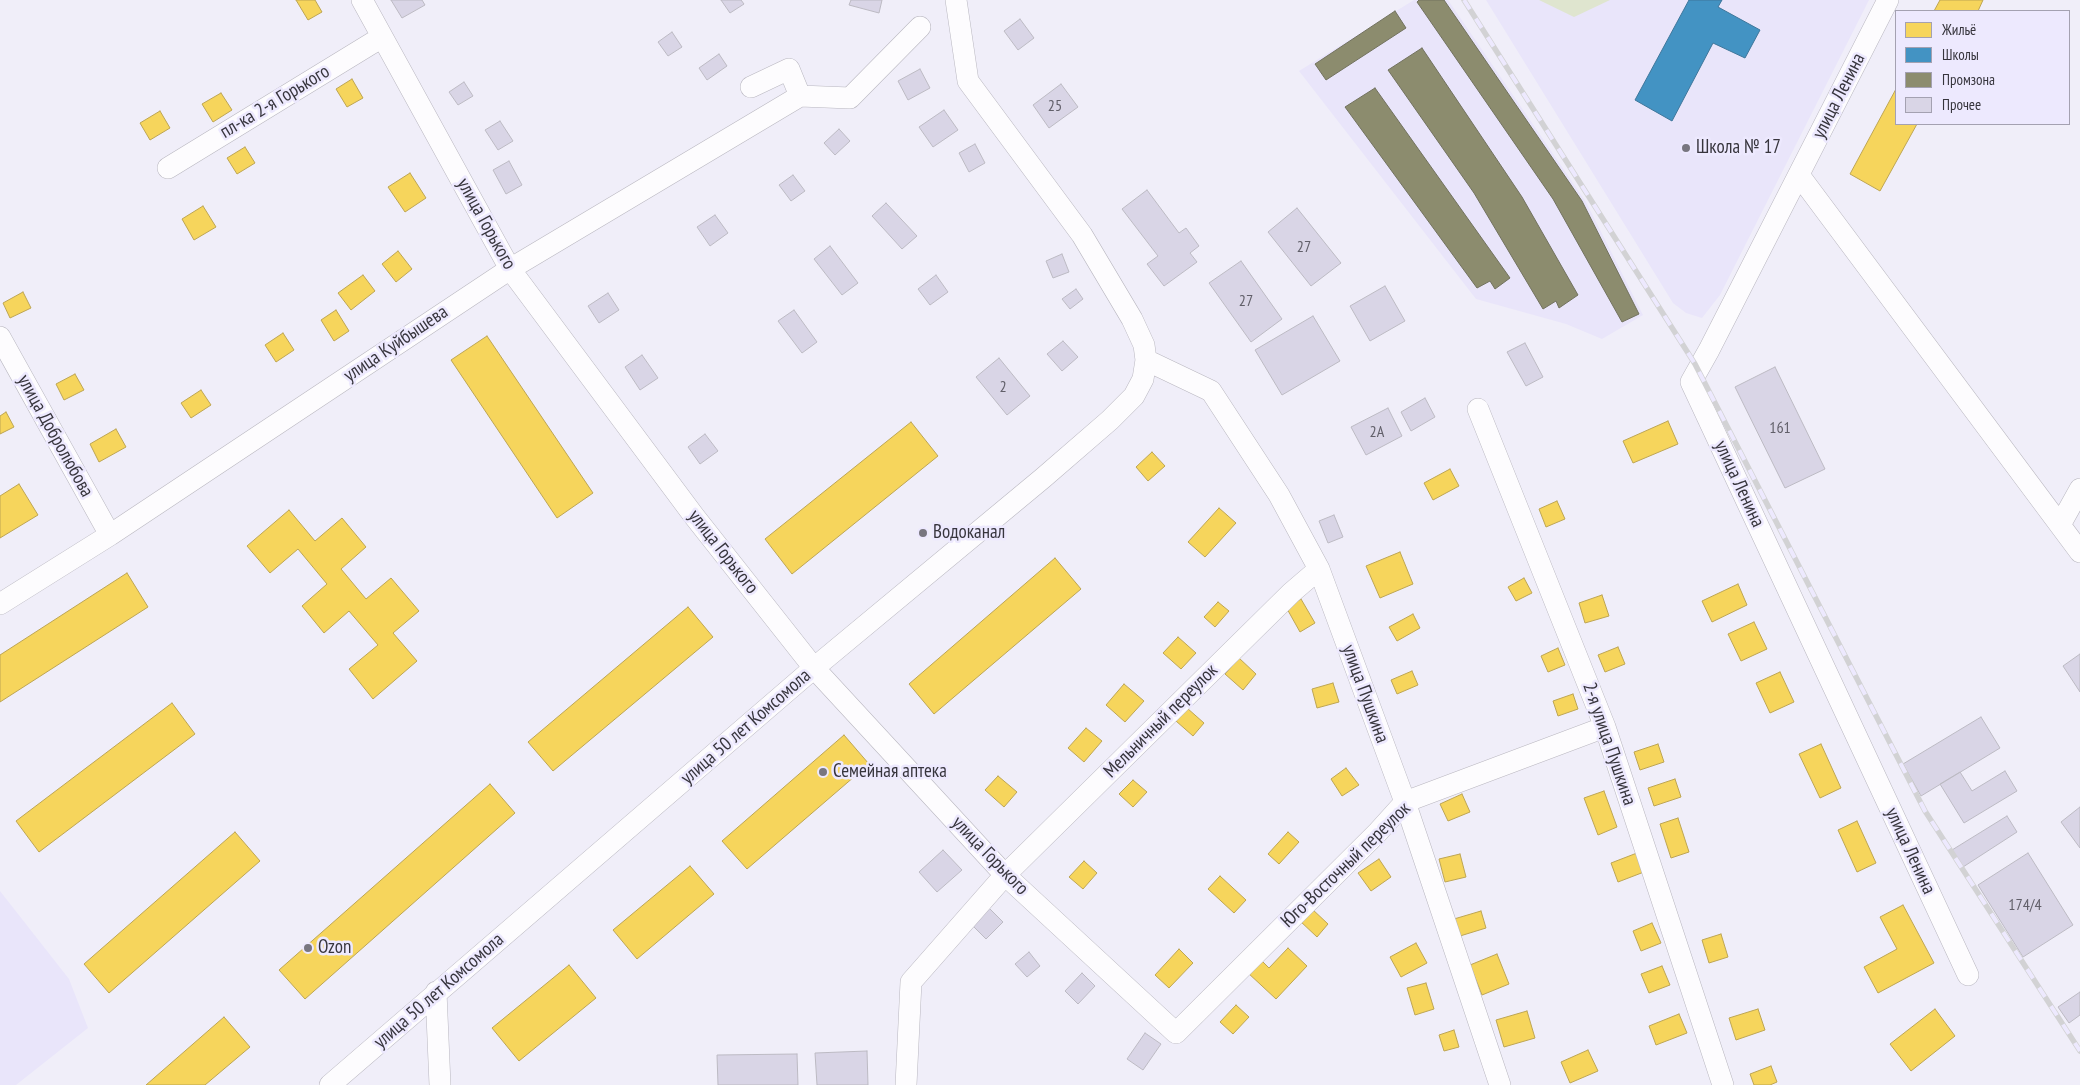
<!DOCTYPE html>
<meta charset="utf-8">
<style>
body{margin:0}
#map{position:relative;width:2080px;height:1085px;overflow:hidden;background:#f0eef9;font-family:"PT Sans Narrow",sans-serif}
canvas{display:block}
.legend{position:absolute;left:1895px;top:10px;width:175px;height:115px;box-sizing:border-box;background:#ede9fe;border:1px solid #a4a1b1;margin:0;padding:6px 9px;list-style:none;font-size:15px;color:#37353d}
.legend li{display:flex;align-items:center;gap:10px;height:25px}
.legend b{width:25px;border:1px solid #a4a1b1}
</style>
<div id="map">
<canvas width="2080" height="1085"></canvas>
<ul class="legend">
<li><b style="height:14px;background:#f6d55c"></b>Жильё</li>
<li><b style="height:14px;background:#4393c3"></b>Школы</li>
<li><b style="height:14px;background:#8c8c6e"></b>Промзона</li>
<li><b style="height:14px;background:#d9d5e6"></b>Прочее</li>
</ul>
</div>
<script>
const ctx = document.querySelector('canvas').getContext('2d');
ctx.lineJoin = 'round';
function paint(path, color) { ctx.fillStyle = color; ctx.fill(path, 'evenodd'); }
const shape = rows => new Path2D(rows.map(r => 'M' + r).join(''));
function strokePath(path, color, width, dash) { ctx.strokeStyle = color; ctx.lineWidth = width; ctx.lineCap = dash ? 'butt' : 'round'; ctx.setLineDash(dash || []); ctx.stroke(path); }
function write(font, color, halo, rows, align = 'center') {
  ctx.font = font + ' "PT Sans Narrow",sans-serif'; ctx.lineWidth = 5; ctx.setLineDash([]); ctx.textBaseline = 'middle'; ctx.strokeStyle = halo; ctx.fillStyle = color; for (const [text, x, y, turn = 0] of rows) {
    ctx.save(); ctx.translate(x, y); ctx.rotate((+turn || 0) * Math.PI / 180); ctx.textAlign = isNaN(turn) ? turn : align; if (halo) ctx.strokeText(text, 0, 0); ctx.fillText(text, 0, 0); ctx.restore();
  }
}
paint(shape([
 [1414,0,1448,0,1586,202,1643,315,1602,339,1566,324,1476,299,1299,71],
 [1486,0,1869,0,1720,295,1702,318,1686,313,1673,303],
 [0,891,69,979,88,1028,16,1085,0,1085]
]), '#e9e5fa');
paint(shape([
 [1539,0,1610,0,1574,17]
]), '#dfe5cf');
const homes = shape([
 [296,0,315,0,322,12,308,20,296,0],
 [1940,0,1983,0,1978,11,1934,11,1940,0],
 [352,79,363,98,347,107,336,89,352,79],
 [1896,89,1896,124,1917,124,1880,191,1850,174,1896,89],
 [221,93,232,110,213,122,202,104,221,93],
 [160,111,170,128,150,140,140,123,160,111],
 [245,147,255,163,237,174,227,158,245,147],
 [410,173,426,198,405,212,388,187,410,173],
 [203,206,216,227,194,240,182,219,203,206],
 [398,251,412,269,396,282,382,264,398,251],
 [363,275,375,291,351,310,338,293,363,275],
 [23,292,31,308,10,318,3,303,23,292],
 [336,310,349,331,334,341,321,320,336,310],
 [283,333,294,350,276,362,265,345,283,333],
 [487,336,593,493,557,518,451,360,487,336],
 [75,374,84,390,64,400,56,384,75,374],
 [201,390,211,405,191,418,181,403,201,390],
 [6,412,14,427,0,434,0,416,6,412],
 [1668,421,1678,444,1633,463,1623,441,1668,421],
 [911,422,938,456,792,574,765,539,911,422],
 [116,429,126,447,99,462,90,444,116,429],
 [1152,452,1165,466,1148,481,1136,467,1152,452],
 [1450,469,1459,486,1433,500,1424,483,1450,469],
 [19,484,38,515,0,538,0,496,19,484],
 [1557,501,1565,519,1546,527,1539,509,1557,501],
 [1219,508,1236,523,1205,557,1188,542,1219,508],
 [289,510,315,541,342,518,366,547,341,569,366,599,391,578,419,611,393,633,417,661,373,699,349,669,378,645,349,611,324,633,302,606,327,584,298,549,270,573,247,546,289,510],
 [1400,552,1413,584,1380,598,1366,566,1400,552],
 [1055,558,1081,589,934,714,909,684,1055,558],
 [127,573,148,607,0,702,0,655,127,573],
 [1524,578,1532,593,1516,601,1508,587,1524,578],
 [1738,584,1747,605,1712,622,1702,601,1738,584],
 [1602,595,1609,616,1585,623,1579,603,1602,595],
 [1301,599,1315,623,1300,632,1286,607,1301,599],
 [1218,602,1229,611,1215,627,1204,617,1218,602],
 [688,607,713,637,553,771,528,742,688,607],
 [1413,614,1420,628,1397,641,1389,627,1413,614],
 [1754,622,1767,649,1741,661,1728,634,1754,622],
 [1178,637,1196,653,1181,669,1163,653,1178,637],
 [1618,647,1625,664,1605,672,1598,655,1618,647],
 [1558,648,1565,665,1548,672,1541,656,1558,648],
 [1239,658,1256,674,1243,690,1225,674,1239,658],
 [1412,671,1418,685,1397,694,1391,680,1412,671],
 [1780,672,1794,702,1770,713,1756,683,1780,672],
 [1333,683,1339,702,1317,708,1312,689,1333,683],
 [1124,684,1144,701,1125,722,1106,705,1124,684],
 [1573,694,1578,709,1558,716,1553,701,1573,694],
 [172,703,195,734,39,852,16,821,172,703],
 [1187,708,1204,723,1193,736,1176,721,1187,708],
 [1086,728,1102,741,1084,762,1068,748,1086,728],
 [844,735,869,764,747,869,722,841,844,735],
 [1658,744,1664,762,1640,770,1634,752,1658,744],
 [1821,744,1841,788,1820,798,1799,754,1821,744],
 [1346,768,1359,785,1342,796,1331,779,1346,768],
 [998,776,1017,792,1004,807,985,790,998,776],
 [1675,779,1681,797,1654,806,1648,788,1675,779],
 [1133,780,1147,792,1133,807,1119,794,1133,780],
 [490,784,515,813,305,999,279,970,490,784],
 [1604,791,1617,827,1598,835,1584,798,1604,791],
 [1462,794,1470,812,1448,821,1440,804,1462,794],
 [1678,818,1689,852,1671,858,1660,824,1678,818],
 [1857,821,1876,863,1857,872,1838,830,1857,821],
 [235,832,260,861,109,993,84,964,235,832],
 [1288,832,1299,842,1279,864,1268,854,1288,832],
 [1637,853,1644,872,1618,882,1611,863,1637,853],
 [1460,854,1466,877,1445,882,1439,859,1460,854],
 [1379,859,1391,877,1371,891,1358,873,1379,859],
 [1084,861,1097,873,1083,889,1069,877,1084,861],
 [690,866,714,894,637,959,613,930,690,866],
 [1220,876,1246,900,1234,913,1208,889,1220,876],
 [1903,905,1934,963,1878,993,1864,967,1897,949,1880,917,1903,905],
 [1311,908,1328,924,1317,937,1299,920,1311,908],
 [1481,911,1486,928,1460,936,1454,919,1481,911],
 [1652,923,1661,943,1641,951,1633,931,1652,923],
 [1721,934,1728,957,1709,963,1702,940,1721,934],
 [1416,943,1427,963,1401,977,1390,957,1416,943],
 [1288,948,1307,966,1276,999,1247,972,1259,958,1269,968,1288,948],
 [1179,949,1193,963,1169,988,1155,975,1179,949],
 [1497,954,1509,984,1482,995,1470,965,1497,954],
 [569,965,596,998,519,1061,492,1028,569,965],
 [1662,966,1670,985,1649,993,1641,974,1662,966],
 [1426,983,1434,1009,1415,1015,1407,988,1426,983],
 [1236,1005,1249,1017,1233,1034,1220,1022,1236,1005],
 [1758,1009,1765,1030,1736,1040,1729,1018,1758,1009],
 [1935,1009,1955,1036,1911,1071,1890,1044,1935,1009],
 [1527,1011,1535,1038,1504,1047,1496,1020,1527,1011],
 [1679,1014,1687,1033,1656,1045,1649,1026,1679,1014],
 [224,1017,250,1047,205,1085,146,1085,224,1017],
 [1454,1030,1459,1047,1444,1051,1439,1035,1454,1030],
 [1588,1050,1598,1071,1570,1083,1561,1062,1588,1050],
 [1771,1066,1777,1082,1770,1085,1754,1085,1750,1074,1771,1066]
]);
paint(homes, '#f6d55c');
strokePath(homes, '#bda553', 1);
const schools = shape([
 [1689,0,1722,0,1718,7,1760,30,1745,58,1713,43,1672,121,1635,100,1689,0]
]);
paint(schools, '#4393c3');
strokePath(schools, '#3f779b', 1);
const industry = shape([
 [1419,0,1444,0,1582,201,1639,314,1622,322,1553,199,1417,2,1419,0],
 [1395,11,1406,28,1326,80,1315,64,1395,11],
 [1422,48,1522,197,1578,295,1559,308,1556,301,1543,309,1474,193,1388,70,1422,48],
 [1375,88,1510,278,1495,289,1490,281,1477,288,1345,107,1375,88]
]);
paint(industry, '#8c8c6e');
strokePath(industry, '#72725f', 1);
const building = shape([
 [391,0,422,0,425,5,402,18,391,0],
 [721,0,741,0,744,4,730,13,721,0],
 [851,0,882,0,879,13,849,5,851,0],
 [1020,19,1034,38,1018,50,1004,31,1020,19],
 [672,32,682,47,668,56,658,42,672,32],
 [719,54,727,66,707,80,699,68,719,54],
 [920,69,930,88,908,100,898,81,920,69],
 [464,82,473,96,458,105,449,92,464,82],
 [1061,84,1078,107,1049,128,1033,105,1061,84],
 [944,110,958,130,933,147,919,127,944,110],
 [500,121,513,141,498,150,485,130,500,121],
 [839,129,850,141,835,155,824,143,839,129],
 [975,144,985,163,969,172,959,153,975,144],
 [509,161,522,185,506,194,493,170,509,161],
 [793,175,805,191,791,201,779,185,793,175],
 [1147,190,1179,233,1186,228,1199,246,1190,253,1197,262,1164,286,1147,264,1158,256,1122,209,1147,190],
 [886,203,917,236,902,249,872,216,886,203],
 [1297,208,1341,263,1311,286,1268,232,1297,208],
 [715,215,728,233,710,246,697,227,715,215],
 [830,246,858,283,842,295,814,259,830,246],
 [1062,254,1069,272,1053,278,1046,261,1062,254],
 [1241,261,1282,319,1251,342,1209,283,1241,261],
 [936,275,948,292,930,305,918,289,936,275],
 [1385,286,1405,321,1370,341,1350,306,1385,286],
 [1076,289,1083,299,1070,309,1062,299,1076,289],
 [608,293,619,310,599,323,588,306,608,293],
 [794,310,817,342,802,353,778,321,794,310],
 [1313,316,1340,361,1282,395,1255,350,1313,316],
 [1063,341,1078,357,1062,371,1047,354,1063,341],
 [1525,343,1543,377,1526,386,1507,352,1525,343],
 [642,355,658,378,640,390,625,367,642,355],
 [999,358,1030,396,1007,415,976,377,999,358],
 [1775,367,1825,469,1785,488,1735,387,1775,367],
 [1425,398,1435,417,1411,431,1401,412,1425,398],
 [1388,408,1402,436,1366,455,1351,427,1388,408],
 [705,434,718,451,700,464,688,447,705,434],
 [1334,515,1343,537,1328,543,1319,521,1334,515],
 [2080,654,2080,692,2063,666,2080,654],
 [1981,717,2000,748,1921,796,1903,764,1981,717],
 [2005,771,2017,791,1964,823,1940,784,1960,772,1972,791,2005,771],
 [2080,807,2080,848,2061,822,2080,807],
 [2007,816,2017,832,1963,867,1952,850,2007,816],
 [943,850,962,870,937,892,919,872,943,850],
 [2028,853,2073,925,2023,957,1978,885,2028,853],
 [989,908,1003,922,986,939,972,925,989,908],
 [1029,952,1040,966,1027,977,1015,964,1029,952],
 [1082,973,1095,986,1078,1004,1065,991,1082,973],
 [2080,992,2080,1015,2069,1023,2058,1007,2080,992],
 [1145,1033,1161,1044,1143,1070,1127,1059,1145,1033],
 [867,1051,868,1085,817,1085,815,1053,867,1051],
 [797,1054,798,1085,718,1085,717,1055,797,1054]
]);
paint(building, '#d9d5e6');
strokePath(building, '#bcbac3', 1);
const minor = shape([
 [362,0,510,269,694,516,814,668,1005,875,1176,1033,1377,833,1405,802,1605,727],
 [1888,0,1709,350,1691,382,1968,975],
 [751,87,789,69,800,96,850,98,920,27],
 [168,168,382,37],
 [1799,175,2080,552],
 [0,337,110,535],
 [1146,360,1211,391,1279,495,1319,569,1405,802,1500,1085],
 [1478,409,1605,727,1723,1085],
 [2060,525,2080,489],
 [0,604,110,535,510,269,800,96],
 [436,992,440,1085],
 [330,1085,814,668,1043,478,1110,420,1134,396,1143,379,1146,360,1144,345,1132,319,1082,235,968,81,956,0],
 [906,1085,911,982,1005,875,1291,593,1319,569]
]);
strokePath(minor, '#b8b6bf', 22);
strokePath(minor, '#fdfcfe', 21);
const rail = shape([
 [1464,0,1695,364,1925,811,2080,1051]
]);
strokePath(rail, '#d2d2d4', 5.5);
strokePath(rail, '#ede9fe', 4, [11]);
for (const [x, y, r, color] of [
 [1686,148,5,"#78767f"],
 [923,533,5,"#78767f"],
 [823,772,5,"#78767f"],
 [308,948,5,"#78767f"]
]) { const dot = new Path2D(); dot.arc(x, y, r, 0, 2 * Math.PI); ctx.fillStyle = color; ctx.fill(dot); strokePath(dot, '#ede9fe', 2); }
write('16px', '#615f69', null, [
 ["25",1055,106],
 ["27",1304,247],
 ["27",1246,301],
 ["2",1003,387],
 ["161",1780,428],
 ["2А",1377,432],
 ["174/4",2025,905]
]);
write('19px', '#37353d', '#ede9fe', [
 ["улица Ленина",1839,96,-63],
 ["пл-ка 2-я Горького",275,102,-31],
 ["улица Горького",486,224,61],
 ["улица Куйбышева",396,344,-34],
 ["улица Добролюбова",55,436,61],
 ["улица Ленина",1739,484,65],
 ["улица Горького",723,552,52],
 ["улица Пушкина",1365,694,70],
 ["Мельничный переулок",1161,721,-45],
 ["улица 50 лет Комсомола",746,727,-41],
 ["2-я улица Пушкина",1609,744,71],
 ["улица Ленина",1910,851,65],
 ["улица Горького",990,856,46],
 ["Юго-Восточный переулок",1346,865,-44],
 ["улица 50 лет Комсомола",439,991,-41]
]);
write('19px', '#37353d', '#ede9fe', [
 ["Школа № 17",1696,148],
 ["Водоканал",933,533],
 ["Семейная аптека",833,772],
 ["Ozon",318,948]
], 'left');
</script>
